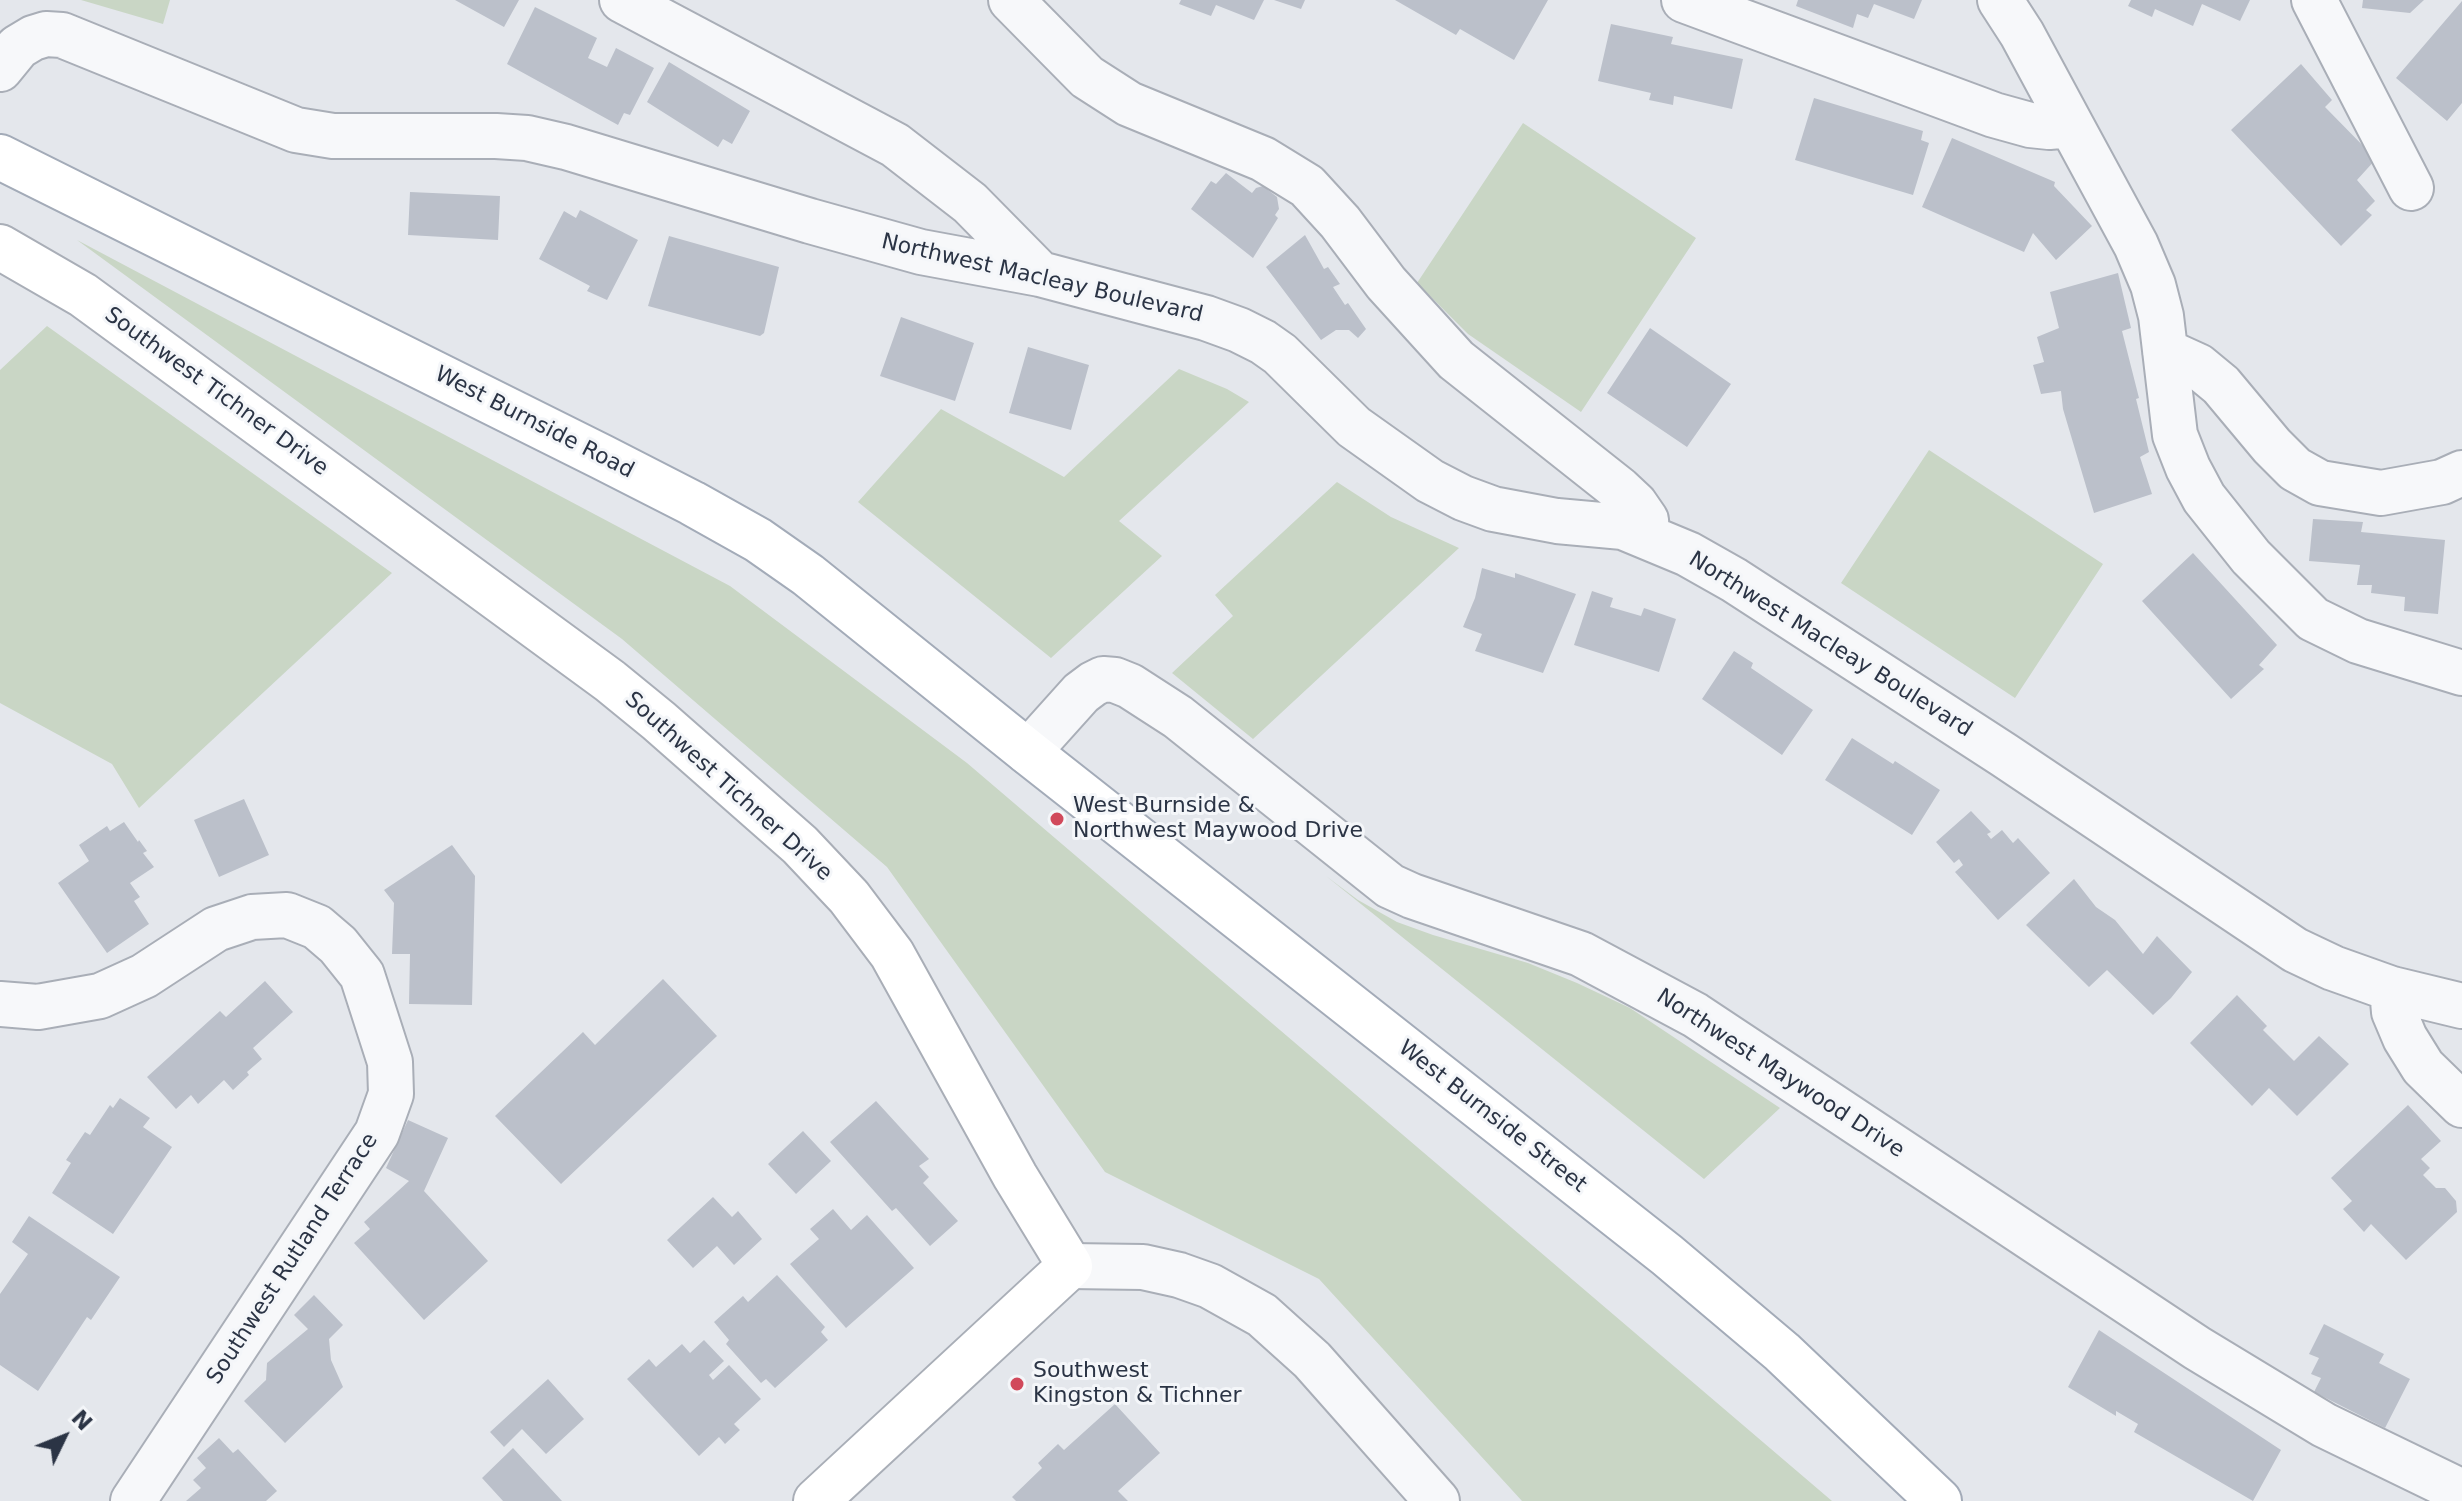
<!DOCTYPE html>
<style>
body{margin:0}
#map{position:relative;width:2462px;height:1501px;overflow:hidden;background:#e4e7ec;font-family:"DejaVu Sans",sans-serif}
canvas{display:block}
.north{position:absolute;left:24px;top:1397px;width:80px;height:80px;-webkit-text-stroke:6px #f4f6f9;paint-order:stroke;rotate:47deg;font-size:22px;font-weight:700;line-height:32px;text-align:center;color:#2b3445}
.north::after{content:'';display:block;margin:auto;width:28px;height:36px;background:#2b3445;clip-path:polygon(50% 0,100% 100%,50% 72%,0 100%)}
</style>
<div id="map">
<canvas width="2462" height="1501"></canvas>
<div class="north">N</div>
</div>
<script>
const ctx = document.querySelector('canvas').getContext('2d');
ctx.lineJoin = 'round';
function paint(path, color) { ctx.fillStyle = color; ctx.fill(path, 'evenodd'); }
const shape = rows => new Path2D(rows.map(r => 'M' + r).join(''));
function strokePath(path, color, width, dash) { ctx.strokeStyle = color; ctx.lineWidth = width; ctx.lineCap = dash ? 'butt' : 'round'; ctx.setLineDash(dash || []); ctx.stroke(path); }
function write(font, color, halo, rows, align = 'center') {
  ctx.font = font + ' "DejaVu Sans",sans-serif'; ctx.lineWidth = 6; ctx.setLineDash([]); ctx.textBaseline = 'middle'; ctx.strokeStyle = halo; ctx.fillStyle = color; for (const [text, x, y, turn = 0] of rows) {
    ctx.save(); ctx.translate(x, y); ctx.rotate((+turn || 0) * Math.PI / 180); ctx.textAlign = isNaN(turn) ? turn : align; if (halo) ctx.strokeText(text, 0, 0); ctx.fillText(text, 0, 0); ctx.restore();
  }
}
paint(shape([
 [81,0,170,0,163,24],
 [1523,123,1696,238,1581,412,1468,334,1417,283],
 [77,240,730,586,967,763,1832,1501,1522,1501,1319,1279,1105,1172,887,867,622,639],
 [47,326,392,573,139,808,112,764,0,703,0,370],
 [1179,369,1227,389,1249,402,1119,521,1162,556,1051,658,858,502,941,409,1064,477],
 [1929,450,2103,564,2015,698,1841,583],
 [1337,482,1391,517,1459,548,1253,739,1172,673,1233,616,1215,595],
 [1326,876,1358,900,1397,922,1433,935,1528,963,1577,983,1630,1008,1780,1108,1704,1179]
]), '#c9d6c5');
paint(shape([
 [455,0,519,0,504,27],
 [1181,0,1264,0,1254,20,1216,5,1211,16,1179,4],
 [1274,0,1305,0,1301,9],
 [1395,0,1548,0,1514,60,1460,29,1456,35],
 [1798,0,1922,0,1914,19,1874,4,1868,18,1857,14,1853,28,1796,6],
 [2131,0,2250,0,2240,21,2202,4,2193,26,2155,9,2152,17,2128,6],
 [2363,0,2424,0,2410,13,2362,8],
 [2462,1,2462,103,2447,121,2396,78],
 [535,7,597,38,588,58,607,67,616,48,654,68,630,115,624,113,618,125,507,64],
 [1611,24,1673,37,1671,44,1743,59,1732,109,1674,96,1673,105,1649,100,1651,93,1598,81],
 [669,62,750,111,732,144,723,139,718,147,647,102],
 [2301,64,2332,100,2325,107,2376,159,2357,180,2375,201,2366,210,2372,215,2341,246,2231,130],
 [1814,98,1923,131,1921,140,1929,143,1913,195,1795,160],
 [1952,138,2055,182,2054,186,2092,226,2056,260,2033,233,2024,252,1922,207],
 [1226,173,1252,193,1256,188,1263,186,1277,197,1279,209,1275,215,1278,218,1253,258,1191,209,1211,181,1216,184],
 [410,192,500,196,498,240,408,235],
 [580,210,638,240,607,300,587,291,590,286,539,259,564,211,576,218],
 [1305,235,1324,269,1328,267,1340,284,1333,287,1345,305,1348,303,1366,329,1358,338,1349,330,1336,330,1321,340,1266,267],
 [669,236,779,267,764,333,760,336,648,306],
 [2118,273,2131,328,2122,331,2139,398,2136,399,2149,452,2140,457,2152,494,2094,513,2063,409,2061,391,2041,394,2033,365,2044,362,2037,337,2059,328,2050,292],
 [901,317,974,343,955,401,880,376],
 [1650,328,1731,384,1687,447,1607,393],
 [1028,347,1089,365,1071,430,1009,413],
 [2313,519,2363,522,2361,532,2445,540,2438,614,2404,611,2405,597,2371,593,2372,585,2357,585,2360,565,2309,561],
 [2193,553,2277,645,2259,665,2264,669,2231,699,2142,601],
 [1482,568,1515,578,1515,573,1576,594,1543,673,1475,651,1482,634,1463,627,1475,598],
 [1592,591,1613,598,1610,607,1641,616,1644,608,1676,619,1659,672,1574,645],
 [1734,651,1753,663,1751,668,1813,710,1782,755,1702,699],
 [1852,738,1893,764,1895,761,1940,790,1912,835,1825,780],
 [244,799,269,855,219,877,194,820],
 [1971,811,1991,832,1987,834,1991,839,2002,830,2013,843,2018,838,2050,873,1998,920,1955,872,1963,865,1959,859,1954,863,1936,842],
 [124,822,138,842,139,840,147,851,143,853,154,867,130,883,140,897,134,901,149,924,107,953,58,883,89,861,79,845,107,826,110,831],
 [452,845,475,876,472,1005,409,1004,410,954,392,954,394,903,384,890],
 [2074,879,2096,907,2115,920,2143,954,2157,936,2192,972,2171,998,2153,1015,2107,970,2089,987,2026,925],
 [663,979,717,1036,561,1184,495,1116,583,1032,595,1045],
 [265,981,293,1012,253,1048,262,1059,247,1072,249,1075,233,1090,224,1080,198,1104,191,1095,176,1109,147,1077,220,1011,226,1017],
 [2237,995,2267,1026,2263,1030,2294,1061,2319,1036,2349,1064,2297,1116,2269,1088,2252,1106,2190,1043],
 [120,1098,150,1118,143,1127,172,1147,113,1234,52,1193,71,1163,66,1160,85,1132,90,1135,110,1105,113,1108],
 [876,1101,929,1159,919,1166,929,1177,923,1183,958,1221,930,1246,896,1208,892,1211,830,1142],
 [2408,1105,2441,1141,2421,1159,2430,1168,2423,1175,2436,1188,2445,1188,2456,1201,2457,1212,2406,1260,2371,1224,2364,1232,2343,1209,2352,1201,2331,1178],
 [408,1120,448,1138,424,1191,488,1261,424,1320,354,1243,370,1229,364,1222,409,1181,386,1168],
 [803,1131,831,1161,796,1194,768,1164],
 [713,1197,732,1217,738,1211,762,1239,734,1265,717,1246,693,1268,667,1240],
 [833,1209,851,1230,867,1215,914,1268,846,1328,790,1264,819,1239,810,1229],
 [29,1216,120,1277,91,1320,87,1317,38,1391,0,1365,0,1294,28,1254,12,1242],
 [777,1275,825,1327,821,1332,828,1340,775,1388,766,1379,761,1383,726,1344,729,1340,714,1322,743,1296,748,1302],
 [314,1295,343,1325,329,1339,331,1360,343,1387,285,1443,244,1401,266,1380,267,1363,308,1329,294,1315],
 [2324,1324,2384,1354,2379,1363,2410,1379,2385,1428,2314,1392,2321,1378,2311,1374,2319,1358,2309,1354],
 [2099,1330,2281,1450,2253,1501,2134,1432,2138,1424,2116,1411,2116,1416,2068,1387],
 [704,1340,724,1361,709,1375,713,1380,729,1365,761,1399,734,1424,740,1430,725,1444,719,1437,699,1456,627,1379,649,1359,656,1367,682,1344,690,1353],
 [548,1379,584,1419,546,1454,522,1429,504,1447,490,1432],
 [1115,1404,1160,1453,1118,1491,1128,1501,1016,1501,1012,1497,1042,1468,1038,1463,1058,1444,1064,1450],
 [219,1438,233,1453,238,1449,277,1491,266,1501,186,1501,201,1488,193,1480,206,1468,197,1458],
 [513,1448,562,1501,503,1501,482,1478]
]), '#bbc0ca');
const street = shape([
 [622,0,895,145,970,203,1040,274],
 [1011,0,1087,77,1129,104,1263,159,1307,186,1340,222,1386,283,1456,360,1619,489,1635,504,1646,520,1647,535],
 [1684,0,1994,115,2030,125,2049,127,2071,125],
 [2000,0,2022,34,2071,125,2136,245,2153,285,2161,316,2175,435,2188,468,2204,498,2251,557,2313,619,2358,641,2462,673],
 [2314,0,2411,188],
 [0,69,18,47,33,38,46,34,62,35,296,130,333,136,496,136,527,138,566,147,810,221,921,252,1040,274,1206,318,1239,330,1263,342,1280,354,1354,427,1430,481,1463,498,1493,509,1557,521,1623,527,1688,554,1734,580,2004,755,2295,950,2333,968,2392,989,2462,1006],
 [2165,351,2198,366,2221,385,2272,446,2295,469,2320,483,2381,493,2442,482,2462,473],
 [1028,752,1081,693,1093,684,1103,679,1115,680,1130,686,1178,717,1390,886,1412,896,1581,954,1695,1015,2197,1348,2324,1425,2462,1492],
 [2392,989,2394,1012,2405,1038,2423,1067,2462,1105],
 [0,1004,38,1007,100,996,144,976,216,929,252,917,287,915,317,927,338,945,362,975,390,1062,391,1094,377,1133,133,1501],
 [1070,1266,1143,1267,1179,1275,1210,1286,1262,1315,1312,1360,1437,1501]
]);
const secondary = shape([
 [0,247,83,295,610,681,659,721,800,845,849,897,892,954,1015,1176,1070,1266,816,1501]
]);
const primary = shape([
 [0,157,602,457,692,503,758,540,808,575,1028,752,1667,1255,1782,1352,1939,1501]
]);
strokePath(street, '#a9aeb7', 48);
strokePath(secondary, '#a9aeb7', 48);
strokePath(primary, '#a3abb8', 48);
strokePath(street, '#f7f8fa', 44);
strokePath(secondary, '#fff', 44);
strokePath(primary, '#fff', 44);
for (const [x, y, r, color] of [
 [1057,819,8,"#d1495b"],
 [1017,1384,8,"#d1495b"]
]) { const dot = new Path2D(); dot.arc(x, y, r, 0, 2 * Math.PI); ctx.fillStyle = color; ctx.fill(dot); strokePath(dot, '#f4f6f9', 3); }
write('22px', '#2b3445', '#f4f6f9', [
 ["Northwest Macleay Boulevard",1042,279,13],
 ["Southwest Tichner Drive",216,392,36],
 ["West Burnside Road",534,423,27],
 ["Northwest Macleay Boulevard",1830,645,32],
 ["Southwest Tichner Drive",728,787,42],
 ["Northwest Maywood Drive",1780,1074,33],
 ["West Burnside Street",1492,1117,38],
 ["Southwest Rutland Terrace",293,1259,-57]
]);
write('22px', '#2b3445', '#f4f6f9', [
 ["West Burnside &",1073,806],
 ["Northwest Maywood Drive",1073,831],
 ["Southwest",1033,1371],
 ["Kingston & Tichner",1033,1396]
], 'left');
</script>
